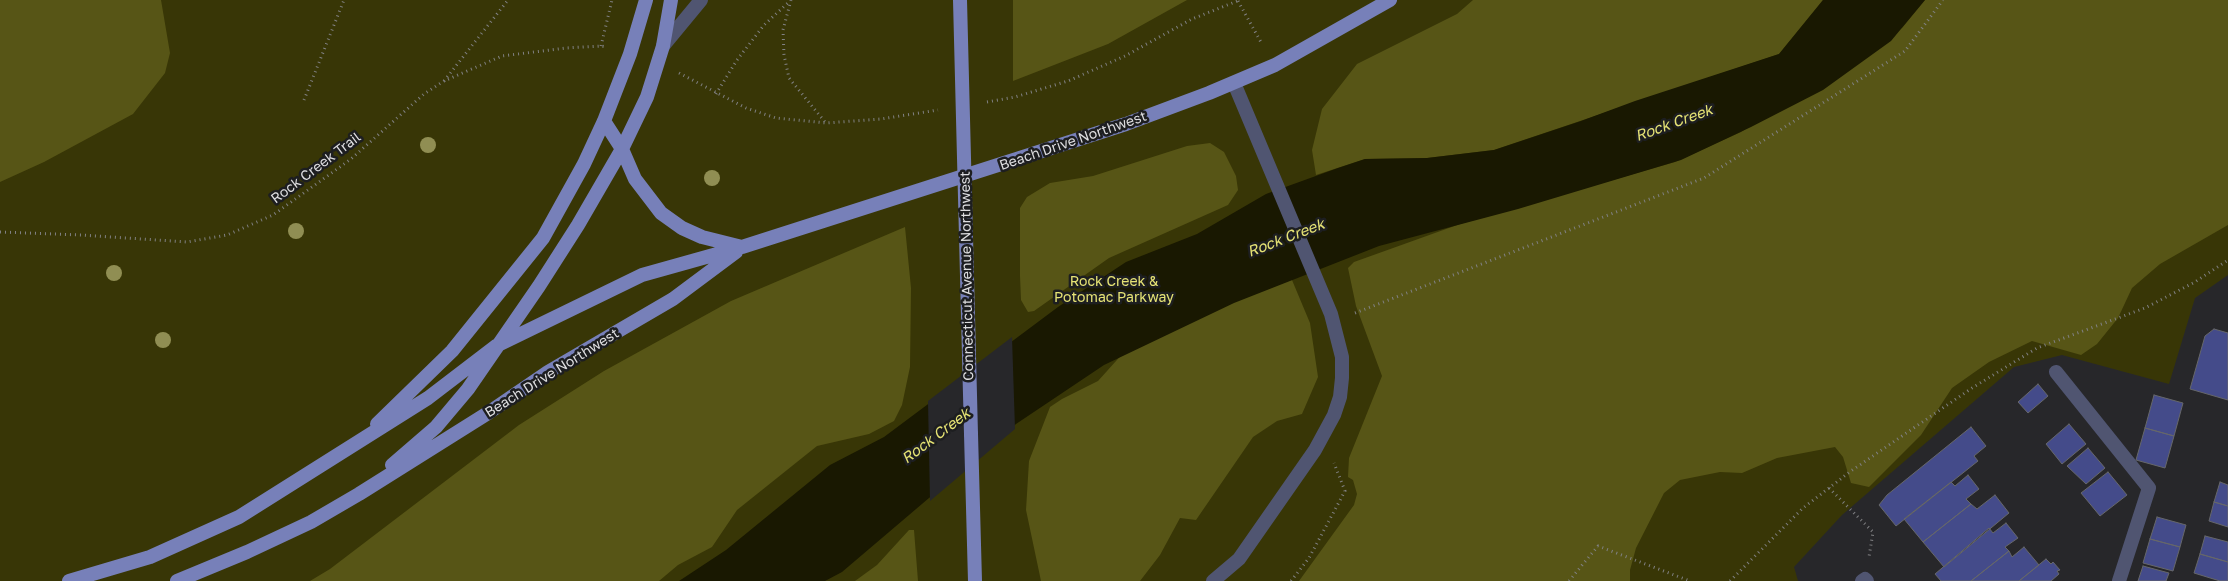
<!DOCTYPE html>
<style>
body{margin:0}
canvas{display:block;background:#27272a}
</style>
<canvas width="2228" height="581"></canvas>
<script>
const ctx = document.querySelector('canvas').getContext('2d');
ctx.lineJoin = 'round';
function paint(path, color) { ctx.fillStyle = color; ctx.fill(path, 'evenodd'); }
const shape = rows => new Path2D(rows.map(r => 'M' + r).join(''));
function strokePath(path, color, width, dash) { ctx.strokeStyle = color; ctx.lineWidth = width; ctx.lineCap = dash ? 'butt' : 'round'; ctx.setLineDash(dash || []); ctx.stroke(path); }
function write(font, color, halo, rows, align = 'center') {
  ctx.font = font + ' "Golos Text",sans-serif'; ctx.lineWidth = 5; ctx.setLineDash([]); ctx.textBaseline = 'middle'; ctx.strokeStyle = halo; ctx.fillStyle = color; for (const [text, x, y, turn = 0] of rows) {
    ctx.save(); ctx.translate(x, y); ctx.rotate((+turn || 0) * Math.PI / 180); ctx.textAlign = isNaN(turn) ? turn : align; if (halo) ctx.strokeText(text, 0, 0); ctx.fillText(text, 0, 0); ctx.restore();
  }
}
paint(shape([
 [0,0,2228,0,2228,275,2195,298,2169,384,2062,355,2014,367,1842,515,1794,567,1798,581,0,581]
]), '#383606');
paint(shape([
 [0,0,161,0,170,53,165,73,133,114,44,162,0,182],
 [1013,0,1187,0,1108,44,1013,81],
 [1473,0,1823,0,1779,54,1494,150,1427,158,1365,159,1316,175,1312,150,1322,109,1357,64,1457,14],
 [1925,0,2228,0,2228,225,2160,264,2132,288,2118,318,2097,344,2081,355,2032,341,1989,362,1952,388,1921,435,1869,487,1851,483,1843,457,1835,447,1777,458,1742,473,1720,472,1680,480,1664,493,1636,548,1630,570,1630,581,1299,581,1354,505,1357,494,1353,480,1348,477,1349,458,1382,376,1356,306,1348,268,1354,262,1460,224,1675,162,1741,132,1902,28],
 [1210,143,1224,152,1236,176,1238,190,1228,205,1109,258,1034,311,1028,312,1021,300,1020,276,1020,208,1027,197,1050,183,1093,176,1187,146],
 [905,227,911,288,910,367,902,405,894,421,869,434,817,446,737,510,712,547,678,565,659,581,310,581,330,569,519,425,604,371,731,301],
 [1261,265,1292,280,1310,323,1318,377,1302,414,1277,421,1253,437,1196,520,1180,518,1160,555,1140,581,1041,581,1026,510,1029,461,1050,407,1062,399,1098,381,1134,341],
 [909,530,914,530,918,581,855,581,877,565]
]), '#575516');
paint(shape([
 [1823,0,1925,0,1891,41,1823,90,1751,127,1681,160,1518,209,1379,246,1234,303,1104,365,1016,424,842,572,825,581,679,581,726,550,830,465,884,437,1058,307,1126,262,1197,234,1266,194,1338,168,1365,159,1427,158,1494,150,1581,121,1635,101,1779,54]
]), '#191801');
paint(shape([
 [1012,337,1015,429,930,501,928,401]
]), '#27272a');
const building = shape([
 [2214,329,2228,333,2228,400,2190,389,2205,336,2214,329],
 [2038,384,2048,396,2028,413,2018,402,2038,384],
 [2154,395,2183,403,2174,436,2145,428,2154,395],
 [2069,424,2086,444,2062,464,2046,444,2069,424],
 [1971,427,1986,446,1974,456,1978,461,1896,526,1879,505,1887,495,1971,427],
 [2145,428,2174,436,2165,468,2136,460,2145,428],
 [2088,448,2105,468,2086,484,2067,466,2088,448],
 [2108,472,2127,495,2100,516,2081,493,2108,472],
 [1968,475,1979,489,1966,499,1971,504,1923,542,1904,519,1951,482,1955,486,1968,475],
 [2220,482,2228,485,2228,506,2214,502,2220,482],
 [1995,495,2009,513,1944,567,1923,542,1971,504,1977,509,1995,495],
 [2214,502,2228,506,2228,527,2209,521,2214,502],
 [2157,517,2186,525,2180,547,2150,539,2157,517],
 [2006,523,2018,538,2005,547,2009,551,1971,581,1941,581,1935,574,1989,528,1993,533,2006,523],
 [2205,536,2228,542,2228,562,2200,554,2205,536],
 [2150,539,2180,547,2173,571,2143,563,2150,539],
 [2024,547,2039,565,2019,581,1971,581,2009,551,2012,557,2024,547],
 [2200,554,2228,562,2228,581,2220,581,2194,573,2200,554],
 [2046,559,2051,564,2053,562,2060,570,2057,571,2059,574,2051,581,2019,581,2046,559],
 [2143,566,2169,573,2166,581,2138,581,2143,566]
]);
paint(building, '#444b8a');
strokePath(building, '#66676a', 1);
strokePath(shape([
 [791,0,783,30,784,55,789,78,825,122],
 [1238,1,1262,44],
 [601,46,612,0],
 [679,73,746,108,776,118,826,123,881,119,938,110],
 [444,81,508,0],
 [716,94,737,60,764,25,790,1],
 [304,100,344,0],
 [987,102,1015,97,1068,81,1125,56,1192,19,1240,0],
 [0,232,81,235,187,242,227,235,273,215,351,159,424,94,444,81,502,56,566,48,601,46,607,47],
 [1355,313,1704,178,1905,51,1943,0],
 [1829,488,1873,532,1869,557],
 [1291,581,1309,558,1345,491,1334,463],
 [1569,581,1598,546,1690,581],
 [1730,581,1803,508,1851,471,1972,388,2037,348,2145,308,2195,282,2228,260]
]), '#818183', 3, [1, 4]);
strokePath(shape([
 [2056,372,2149,488,2119,581],
 [1213,581,1239,559,1315,450,1334,415,1340,397,1342,378,1342,357,1331,314,1234,83]
]), '#505571', 14);
strokePath(shape([
 [1862,581,1865,579,1867,581]
]), '#505571', 14);
strokePath(shape([
 [663,46,701,0]
]), '#505571', 14);
strokePath(shape([
 [604,121,622,149,635,179,661,213,682,228,702,237,742,247],
 [377,424,452,351,543,238,584,164,604,121,630,54,646,0],
 [971,434,975,581],
 [392,465,436,427,468,389,539,286,578,225,622,149,647,97,663,46,671,0],
 [69,581,150,557,239,517,428,398,496,346,642,275,742,247,1126,124,1209,93,1275,65,1390,0],
 [177,581,247,552,311,522,359,494,488,413,548,372,673,299,736,252]
]), '#7780b9', 14);
strokePath(shape([
 [960,0,971,434]
]), '#7780b9', 14);
ctx.fillStyle = '#908e53';
for (const [x, y] of [
 [428,145],
 [712,178],
 [296,231],
 [114,273],
 [163,340]
]) { ctx.beginPath(); ctx.arc(x, y, 8, 0, 2 * Math.PI); ctx.fill(); }
write('14px', '#dddddf', '#1d1e20', [
 ["Beach Drive Northwest",1073,141,-19],
 ["Rock Creek Trail",316,168,-37],
 ["Connecticut Avenue Northwest",967,276,-91],
 ["Beach Drive Northwest",552,373,-32]
]);
write('14px', '#e6e375', '#1d1e20', [
 ["Rock Creek &",1114,282],
 ["Potomac Parkway",1114,298]
]);
write('italic 15px', '#e5e274', '#1d1e20', [
 ["Rock Creek",1674,123,-20],
 ["Rock Creek",1286,238,-21],
 ["Rock Creek",936,436,-37]
]);
</script>
